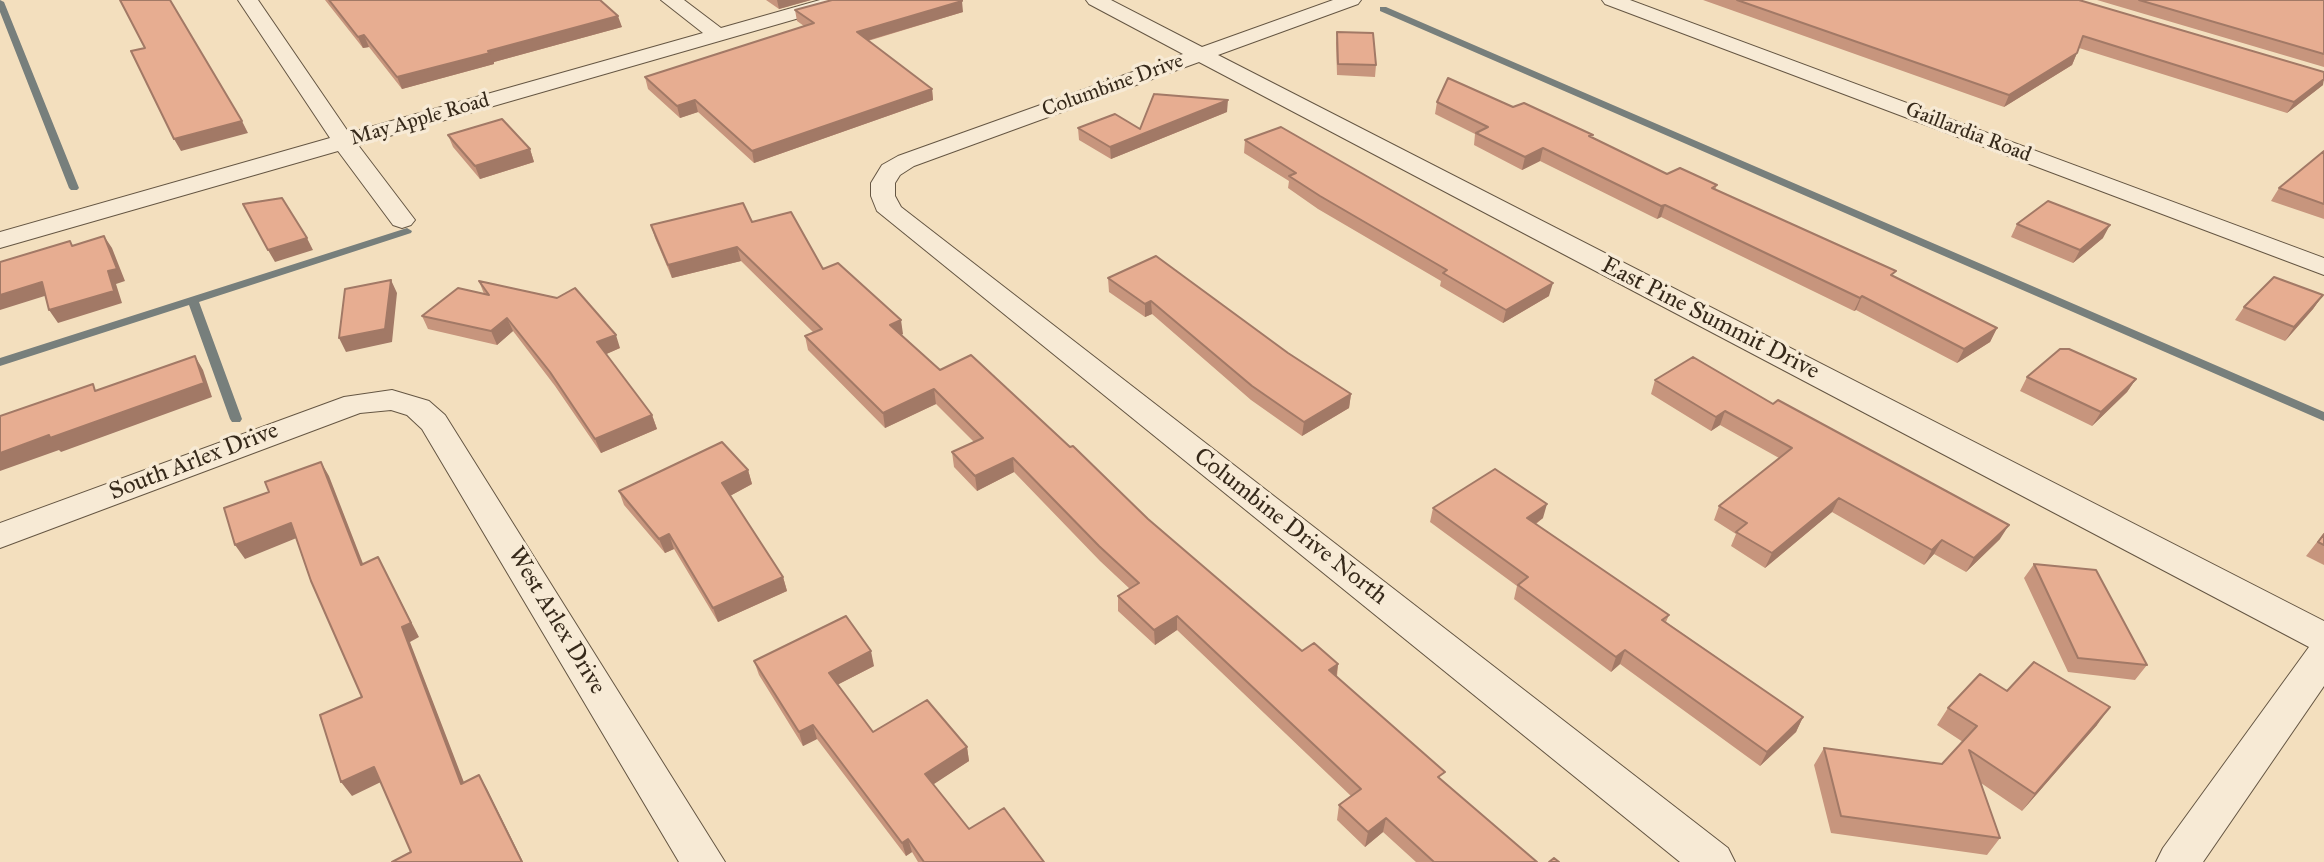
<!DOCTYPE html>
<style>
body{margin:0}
canvas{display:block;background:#f3dfbe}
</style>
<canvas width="2324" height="862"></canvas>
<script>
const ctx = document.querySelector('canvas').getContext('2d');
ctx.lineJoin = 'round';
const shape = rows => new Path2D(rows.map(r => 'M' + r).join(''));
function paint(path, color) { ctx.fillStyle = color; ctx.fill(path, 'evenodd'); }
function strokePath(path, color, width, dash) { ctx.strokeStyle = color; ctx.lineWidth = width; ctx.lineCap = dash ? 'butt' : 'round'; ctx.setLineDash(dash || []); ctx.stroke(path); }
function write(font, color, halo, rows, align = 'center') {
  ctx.font = font + ' "IM FELL Great Primer",serif'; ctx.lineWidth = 7; ctx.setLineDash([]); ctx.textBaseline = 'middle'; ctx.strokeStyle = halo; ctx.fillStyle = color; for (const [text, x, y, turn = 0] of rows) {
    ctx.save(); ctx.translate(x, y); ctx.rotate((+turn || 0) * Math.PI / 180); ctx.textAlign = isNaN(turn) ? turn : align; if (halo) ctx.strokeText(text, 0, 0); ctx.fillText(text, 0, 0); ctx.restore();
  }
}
paint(shape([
 [0,0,4,2,79,188,77,190,71,190,69,188,0,12,0,0],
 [1380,7,1386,7,2324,412,2324,421,1380,11,1380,7],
 [407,228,412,231,411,233,199,302,242,419,240,422,232,422,230,419,189,305,0,366,0,358,407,228]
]), '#777f7c');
const street = shape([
 [238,0,258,0,349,133,703,33,661,0,684,0,721,28,820,0,851,0,848,4,358,145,415,220,411,225,402,228,393,225,338,151,0,248,0,232,330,138,238,0],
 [1086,0,1111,0,1202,47,1333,0,1361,0,1358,4,1218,55,2324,621,2324,686,2203,862,2156,862,2163,848,2309,647,1199,62,914,166,900,175,895,183,895,196,901,207,1728,848,1735,862,1680,862,877,211,871,196,871,183,882,165,898,156,1183,54,1089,4,1086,0],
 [1602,0,1630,0,2324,258,2324,275,1605,4,1602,0],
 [392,390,429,401,445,415,725,862,679,862,422,429,407,415,391,410,360,413,0,548,0,523,344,397,392,390]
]);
strokePath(street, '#655643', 2);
paint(street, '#f7ead5');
paint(shape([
 [325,0,600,0,622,27,494,62,494,64,402,89,369,47,363,48],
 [766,0,811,0,779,9],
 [1703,0,2079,0,2323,85,2287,113,2079,48,2072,65,2004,107],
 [2097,0,2324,0,2324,67],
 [795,10,963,12,868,41,932,89,933,100,754,163,698,112,680,118,648,89,645,77,804,26,797,21],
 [1337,32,1376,65,1375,77,1337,75,1336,43],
 [1437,102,1513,107,1592,138,1667,174,1717,185,1715,190,1997,328,1990,342,1957,363,1856,310,1854,311,1661,217,1657,219,1540,161,1522,170,1474,145,1475,134,1435,114],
 [1227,112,1111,159,1079,140,1078,128,1140,129],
 [448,135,530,149,534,162,480,179,453,147],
 [1245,140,1549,296,1503,323,1440,286,1441,281,1318,209,1288,188,1289,181,1244,153],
 [2324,151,2324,219,2271,201,2279,188],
 [752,222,823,269,903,334,901,335,940,370,1148,519,1302,651,1338,664,1337,677,1442,780,1537,862,1416,862,1383,832,1365,847,1337,820,1339,805,1351,796,1177,630,1155,645,1118,611,1118,596,1130,589,1100,561,1014,472,977,491,954,467,952,452,974,442,936,404,885,428,808,350,805,336,814,333,741,261,672,278,655,238,651,225],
 [2017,224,2103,238,2073,263,2011,237],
 [1108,278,1288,353,1351,394,1349,408,1302,436,1251,400,1152,314,1145,317,1109,292],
 [479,281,620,348,606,354,652,415,657,429,601,453,555,386,513,331,497,345,428,329,422,316,484,294],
 [2323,295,2313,309,2285,341,2235,320,2244,307],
 [2027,377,2136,379,2127,392,2092,426,2020,391],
 [1655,380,1773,404,2000,539,1966,572,1934,554,1924,565,1832,512,1765,568,1731,546,1736,534,1714,520,1719,506,1779,458,1720,425,1711,431,1651,394],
 [748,470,752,484,730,496,783,577,787,591,718,622,674,549,665,553,624,505,619,491],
 [1433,508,1543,518,1536,524,1669,615,1666,622,1803,717,1796,732,1760,766,1620,664,1611,672,1514,599,1517,586,1430,522],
 [2324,533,2324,565,2306,556],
 [2034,564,2147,665,2135,680,2068,672,2024,578],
 [754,661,874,666,837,685,873,732,967,747,969,761,933,784,969,829,1044,862,918,862,912,852,906,856,817,739,803,746,759,675],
 [2007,691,2097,725,2022,811,1981,783,2000,838,1987,855,1831,833,1814,765,1824,748,1942,764,1963,742,1937,725,1948,708]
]), '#c7957d');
paint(shape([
 [777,0,811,0,779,9],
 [962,1,963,12,859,43,857,32],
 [618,16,622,27,494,62,494,64,402,89,397,77,488,51],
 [364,35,369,47,363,48,358,37],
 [2077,53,2072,65,2004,107,2009,95],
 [2324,79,2323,85,2287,113,2294,102],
 [932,89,933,100,754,163,752,151],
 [695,100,698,112,680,118,677,106],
 [1228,100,1227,112,1111,159,1110,147],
 [242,121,248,133,181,151,174,139],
 [1543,148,1540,161,1522,170,1525,157],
 [530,149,534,162,480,179,475,166],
 [1665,205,1661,217,1657,219,1661,206],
 [2110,225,2103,238,2073,263,2080,250],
 [104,236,112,248,125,281,116,284,122,303,58,323,49,310],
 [307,238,313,250,275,262,268,250],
 [737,247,741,261,672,278,668,265],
 [391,280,397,293,392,342,346,352,339,338],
 [42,282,51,294,0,310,0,295],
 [1553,283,1549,296,1503,323,1506,310],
 [2323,295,2313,309,2285,341,2294,327],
 [1862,296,1856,310,1854,311,1860,298],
 [1151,301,1152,314,1145,317,1145,304],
 [507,318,513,331,497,345,491,331],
 [901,320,903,334,892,339,890,325],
 [1997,328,1990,342,1957,363,1964,349],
 [616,335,620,348,602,356,597,342],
 [195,356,203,370,212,397,61,452,59,450,0,471,0,453],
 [2136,379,2127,392,2092,426,2101,412],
 [934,389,936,404,885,428,883,413],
 [1351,394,1349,408,1302,436,1304,422],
 [1725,411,1720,425,1711,431,1716,417],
 [652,415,657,429,601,453,595,439],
 [1013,458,1014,472,977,491,975,476],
 [321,462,329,476,369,579,361,565],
 [748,470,752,484,726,498,722,483],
 [1839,498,1832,512,1765,568,1772,553],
 [1547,504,1543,518,1524,532,1527,518],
 [291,523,299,537,245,559,235,545],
 [2009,525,2000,539,1966,572,1974,558],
 [669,534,674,549,665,553,659,539],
 [1942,540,1934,554,1924,565,1932,550],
 [378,557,419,637,410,642,470,798,461,784,402,627],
 [783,577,787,591,718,622,713,608],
 [1177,616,1177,630,1155,645,1154,630],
 [1625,650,1620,664,1611,672,1616,657],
 [871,651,874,666,833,687,829,673],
 [1338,664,1336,679,1329,670],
 [2110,707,2097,725,2022,811,2035,794],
 [1803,717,1796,732,1760,766,1767,752],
 [813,725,817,739,803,746,799,732],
 [967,747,969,761,928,788,925,774],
 [374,767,383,781,352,796,341,782],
 [479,775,487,789,523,862,522,862],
 [1386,818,1383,832,1365,847,1368,832],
 [908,839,912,852,906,856,902,843]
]), '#a27966');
const building = shape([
 [120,0,170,0,242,121,174,139,131,51,145,48,120,0],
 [329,0,600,0,618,16,488,51,490,53,397,77,364,35,358,37,329,0],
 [832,0,962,0,962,1,857,32,932,89,752,151,695,100,677,106,645,77,814,23,795,10,832,0],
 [1737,0,2079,0,2324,72,2324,79,2294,102,2083,36,2077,53,2009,95,1737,0],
 [2139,0,2324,0,2324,54,2139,0],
 [1337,32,1373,33,1376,65,1338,64,1337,32],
 [1448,78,1513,107,1524,103,1593,135,1589,136,1667,174,1680,168,1717,185,1712,188,1896,271,1891,275,1997,328,1964,349,1862,296,1860,298,1665,205,1661,206,1543,148,1525,157,1476,133,1488,127,1437,102,1448,78],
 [1154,94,1228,100,1110,147,1078,128,1115,114,1140,129,1154,94],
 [502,119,530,149,475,166,448,135,502,119],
 [1281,127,1553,283,1506,310,1443,273,1447,270,1320,196,1289,176,1296,173,1245,140,1281,127],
 [2324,151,2324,204,2279,188,2324,151],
 [282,198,307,238,268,250,243,204,282,198],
 [2048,201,2110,225,2080,250,2017,224,2048,201],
 [743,203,752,222,791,212,823,269,838,263,901,320,890,325,940,370,971,355,1070,447,1073,446,1148,519,1302,651,1314,643,1338,664,1329,670,1445,772,1438,777,1537,862,1434,862,1386,818,1368,832,1339,805,1361,789,1177,616,1154,630,1118,596,1139,583,1099,546,1013,458,975,476,952,452,983,438,934,389,883,413,805,336,822,329,737,247,668,265,651,225,743,203],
 [104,236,117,269,108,271,114,291,49,310,42,282,0,295,0,262,70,241,72,246,104,236],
 [1156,256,1288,353,1351,394,1304,422,1252,386,1151,301,1145,304,1108,278,1156,256],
 [2274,277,2323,295,2294,327,2244,307,2274,277],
 [391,280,385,329,339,338,345,289,391,280],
 [479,281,557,298,575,288,616,335,597,342,652,415,595,439,550,372,507,318,491,331,422,316,458,288,489,295,479,281],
 [2060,349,2069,349,2136,379,2101,412,2027,377,2060,349],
 [195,356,204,383,50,438,49,435,0,453,0,416,93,384,95,391,195,356],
 [1693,357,1773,404,1778,400,2009,525,1974,558,1942,540,1932,550,1839,498,1772,553,1736,532,1747,523,1719,506,1792,448,1725,411,1716,417,1655,380,1693,357],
 [722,442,748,470,722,483,783,577,713,608,669,534,659,539,619,491,722,442],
 [321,462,361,565,378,557,411,623,402,627,461,784,479,775,522,862,392,862,411,852,374,767,341,782,320,715,362,697,311,581,291,523,235,545,224,508,269,492,265,482,321,462],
 [1495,469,1547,504,1527,518,1669,615,1662,620,1803,717,1767,752,1625,650,1616,657,1518,585,1528,577,1433,508,1495,469],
 [2324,534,2324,545,2318,542,2324,534],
 [2034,564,2096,570,2147,665,2078,658,2034,564],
 [846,616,871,651,829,673,873,732,927,700,967,747,925,774,969,829,1004,808,1044,862,924,862,908,839,902,843,813,725,799,732,754,661,846,616],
 [2034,662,2110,707,2035,794,1969,750,2000,838,1841,816,1824,748,1942,764,1977,726,1948,708,1980,674,2007,691,2034,662],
 [1554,858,1559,862,1549,862,1554,858]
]);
paint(building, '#e7ad91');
strokePath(building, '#a27966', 2);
write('21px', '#36291a', '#f7ead5', [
 ["Columbine Drive",1113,86,-20],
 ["May Apple Road",420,120,-16],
 ["Gaillardia Road",1968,133,21]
]);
write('24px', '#36291a', '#f7ead5', [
 ["East Pine Summit Drive",1710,319,27],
 ["South Arlex Drive",194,462,-21],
 ["Columbine Drive North",1290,527,38],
 ["West Arlex Drive",556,621,59]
]);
</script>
